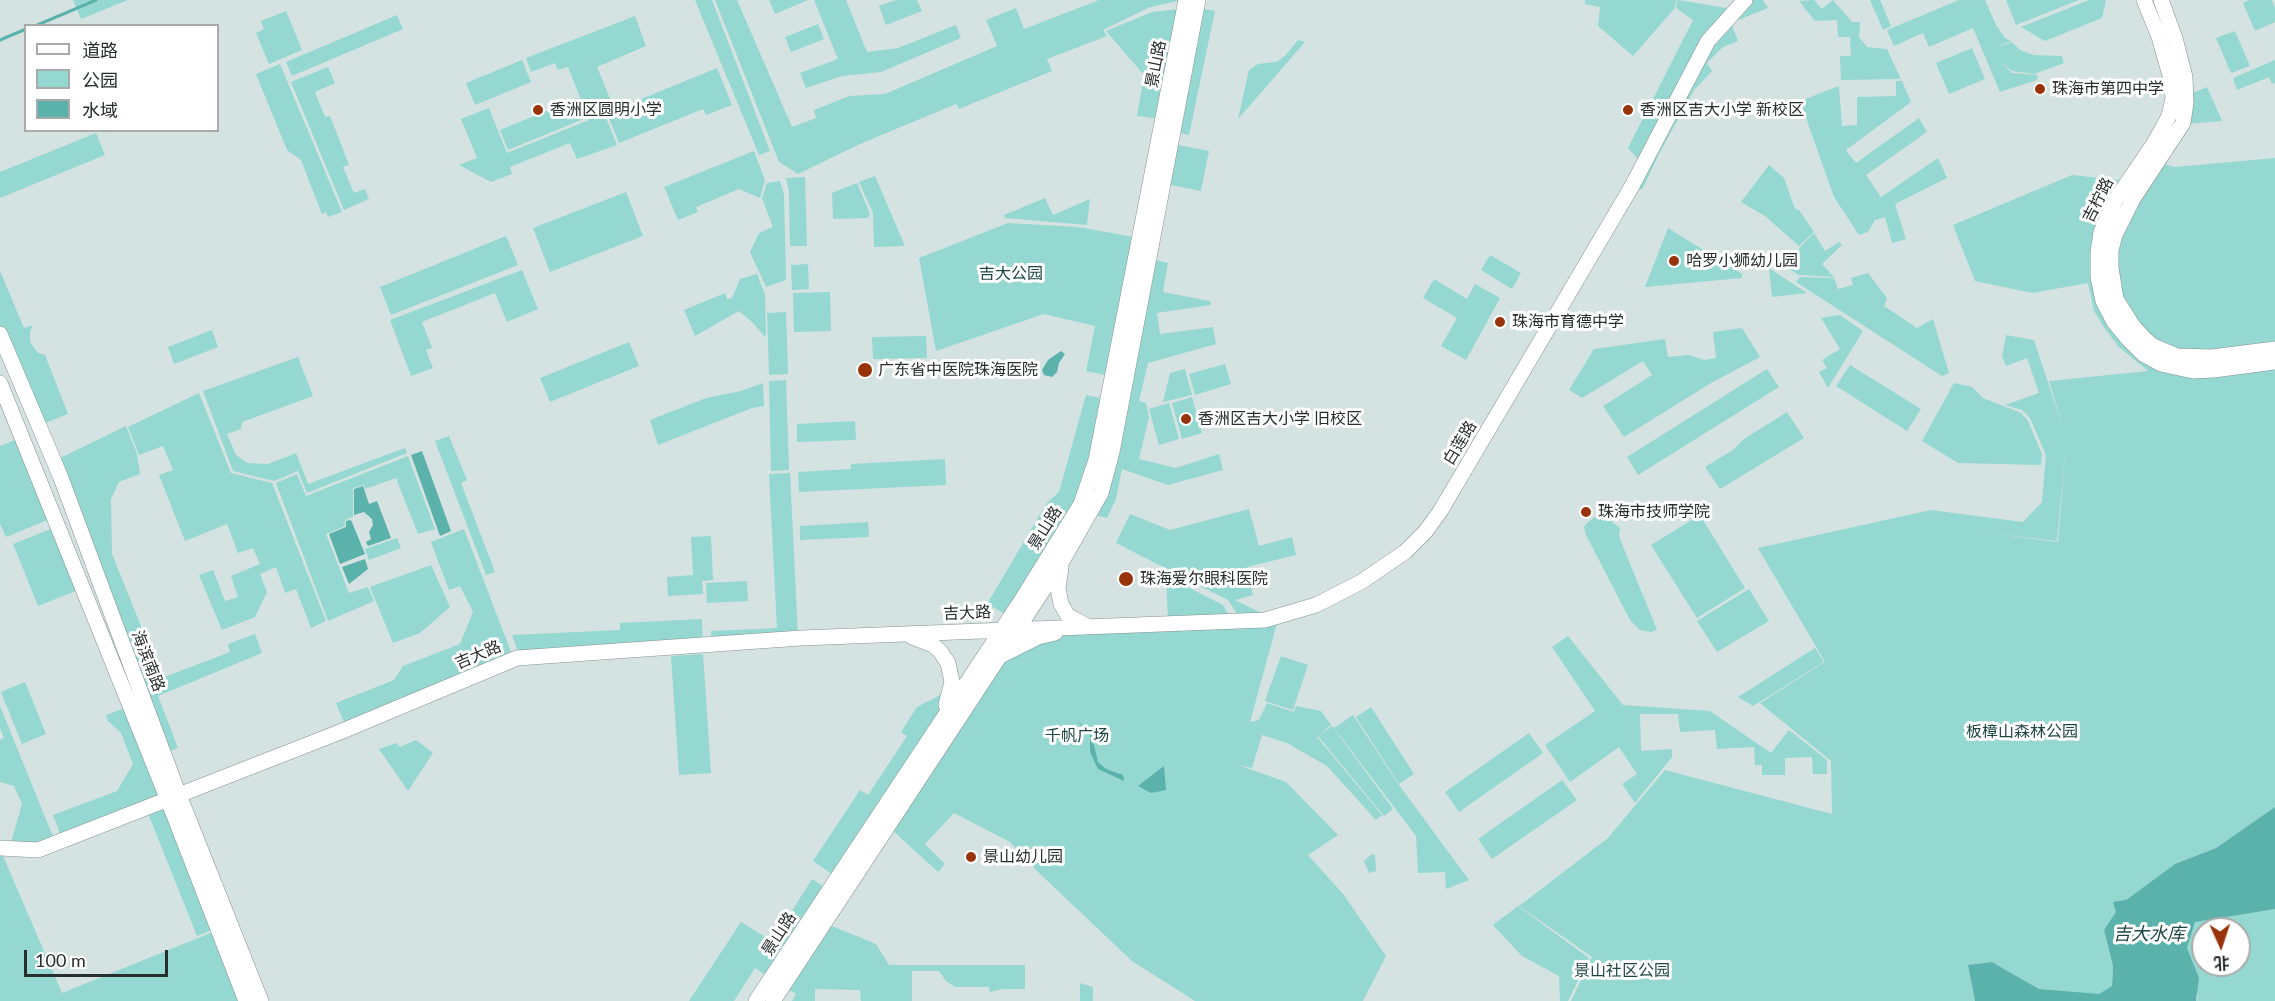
<!DOCTYPE html>
<meta charset="utf-8">
<style>
body{margin:0}
#map{position:relative;width:2275px;height:1001px;overflow:hidden;background:#d4e3e1;font-family:Lato,"Noto Sans SC",sans-serif}
canvas{display:block}
.legend{position:absolute;left:24px;top:24px;width:195px;height:108px;box-sizing:border-box;background:#fff;border:2px solid #a9abab;margin:0;padding:8px 10px;list-style:none;font-size:18px;color:#282e2d}
.legend li{display:flex;align-items:center;gap:12px;height:30px}
.legend b{width:30px;border:2px solid #a9abab}
.north{position:absolute;left:2191px;top:917px;width:60px;height:60px;box-sizing:border-box;background:#fff;border:2px solid #a9abab;border-radius:50%;rotate:177deg;font-size:16px;font-weight:700;line-height:24px;text-align:center;color:#282e2d}
.north::after{content:'';display:block;margin:auto;width:21px;height:27px;background:#99330c;clip-path:polygon(50% 0,100% 100%,50% 72%,0 100%)}
.scale{position:absolute;left:24px;top:950px;width:144px;height:27px;box-sizing:border-box;border:3px solid #282e2d;border-top:0;padding-left:8px;font-size:18px;line-height:21px;white-space:nowrap;color:#282e2d;-webkit-text-stroke:4px #fff;paint-order:stroke}
</style>
<div id="map">
<canvas width="2275" height="1001"></canvas>
<ul class="legend">
<li><b style="height:8px;background:#fff"></b>道路</li>
<li><b style="height:16px;background:#95d7d1"></b>公园</li>
<li><b style="height:16px;background:#5ab2ab"></b>水域</li>
</ul>
<div class="north">北</div>
<div class="scale">100 m</div>
</div>
<script>
const ctx = document.querySelector('canvas').getContext('2d');
ctx.lineJoin = 'round';
function paint(path, color) { ctx.fillStyle = color; ctx.fill(path, 'evenodd'); }
const shape = rows => new Path2D(rows.map(r => 'M' + r).join(''));
function strokePath(path, color, width, dash) { ctx.strokeStyle = color; ctx.lineWidth = width; ctx.lineCap = dash ? 'butt' : 'round'; ctx.setLineDash(dash || []); ctx.stroke(path); }
function write(font, color, halo, rows, align = 'center') {
  ctx.font = font + ' Lato,"Noto Sans SC",sans-serif'; ctx.lineWidth = 6; ctx.setLineDash([]); ctx.textBaseline = 'middle'; ctx.strokeStyle = halo; ctx.fillStyle = color; for (const [text, x, y, turn = 0] of rows) {
    ctx.save(); ctx.translate(x, y); ctx.rotate((+turn || 0) * Math.PI / 180); ctx.textAlign = isNaN(turn) ? turn : align; if (halo) ctx.strokeText(text, 0, 0); ctx.fillText(text, 0, 0); ctx.restore();
  }
}
paint(shape([
 [73,0,128,0,81,19],
 [695,0,712,0,770,151,759,155],
 [715,0,737,0,792,127,816,118,814,110,849,96,885,94,997,46,986,20,1016,8,1024,29,1099,0,1182,0,1150,7,1103,30,1107,36,1047,59,1052,71,959,109,956,104,860,144,798,174,779,162],
 [769,0,808,0,775,14],
 [814,0,846,0,867,52,898,48,956,25,961,38,881,72,842,76,806,88,800,73,838,59],
 [896,0,917,0,922,11,886,25,879,6],
 [1585,0,1677,0,1674,9,1633,56,1598,26,1600,7,1585,4],
 [1678,0,1732,9,1641,162,1628,148,1693,20,1676,8],
 [1747,0,1763,0,1768,8,1731,23,1738,41,1723,47,1707,63,1712,71,1694,90,1659,154,1642,190,1634,186,1710,41],
 [1814,0,1822,9,1833,0,1852,22,1860,22,1859,37,1867,47,1887,49,1901,79,1841,80,1840,56,1851,56,1850,37,1838,37,1837,20,1815,21,1799,1],
 [1870,0,1880,0,1891,26,1883,30],
 [1959,0,1985,0,1996,25,2005,38,2011,41,1995,48,2012,42,2020,50,2033,55,2062,56,2064,63,2034,74,2012,71,2001,62,2012,73,2038,75,2037,80,2000,92,1973,28,1929,47,1923,33,1894,46,1887,30],
 [2006,0,2079,0,2016,25],
 [2089,0,2106,0,2102,18,2045,41,2021,27],
 [2250,0,2272,0,2275,8,2275,22,2255,31,2243,3],
 [1199,8,1215,11,1189,135,1176,132],
 [1180,9,1160,119,1137,116,1144,75,1106,31,1152,12],
 [286,11,302,50,269,64,256,33,264,29,261,21],
 [397,15,403,29,292,76,286,62],
 [635,16,646,46,597,67,614,108,604,113,617,145,577,159,570,143,510,167,512,174,491,182,459,165,477,158,461,119,489,108,507,153,589,120,568,67,558,70,555,63,531,72,526,58],
 [818,24,824,39,791,52,785,37],
 [2235,31,2250,66,2231,73,2216,38],
 [1298,40,1305,42,1238,119,1249,70,1258,64,1276,62,1285,56],
 [1972,48,1985,79,1949,94,1936,63],
 [522,60,531,82,475,105,466,83],
 [2275,60,2275,83,2272,84,2269,77,2237,90,2233,78],
 [280,64,342,212,328,217,326,212,322,214,301,160,287,150,256,74],
 [328,67,335,83,315,92,325,117,330,116,349,165,343,167,354,193,365,189,369,199,344,210,291,82],
 [717,68,732,105,706,115,703,109,619,143,607,113],
 [1896,81,1902,81,1911,102,1846,150,1856,163,1919,118,1927,132,1866,175,1881,197,1938,158,1947,178,1895,204,1906,239,1892,243,1885,217,1875,220,1868,232,1859,235,1834,197,1800,101,1839,86,1842,126,1857,125,1857,97,1896,96],
 [2207,87,2222,121,2185,124,2188,95],
 [578,98,586,118,508,150,500,130],
 [96,133,105,155,0,198,0,172],
 [1173,144,1209,151,1201,191,1166,184],
 [754,151,765,180,760,198,739,189,696,207,698,212,678,220,664,187],
 [2275,158,2275,807,2216,848,2175,864,2126,900,2104,930,2113,966,2112,986,2099,995,2039,989,1992,962,1968,965,1975,1001,1571,1001,1592,957,1519,906,1608,838,1665,770,1832,814,1831,761,1760,703,1825,662,1758,548,1931,510,2023,522,2042,502,2046,455,2030,418,2022,410,2005,405,2039,393,2027,358,2006,366,2002,356,2006,335,2034,340,2063,428,2049,381,2148,371,2119,347,2105,329,2094,311,2088,283,2032,293,1975,281,1953,225,2072,175,2128,181,2143,159,2175,167],
 [2066,444,2058,542,1979,532,2057,541],
 [1769,165,1784,178,1795,209,1799,210,1814,232,1799,246,1765,216,1741,202],
 [875,176,905,246,874,247,873,213,859,182],
 [805,177,807,246,790,246,789,191,786,178],
 [780,181,784,195,786,280,766,287,750,252,759,233,773,227,762,198,767,183],
 [857,183,870,214,868,218,833,219,832,193],
 [626,192,643,236,550,272,533,228],
 [1045,198,1053,215,1090,199,1087,225,1005,218,1004,215],
 [1008,223,1078,227,1139,238,1110,376,1086,371,1095,326,1044,314,936,351,919,258],
 [1668,228,1742,274,1742,278,1645,287],
 [1814,233,1825,251,1839,242,1842,245,1822,264,1834,277,1799,275,1787,268,1801,246],
 [506,236,518,265,391,315,380,287],
 [1490,255,1521,273,1512,289,1481,270],
 [1150,259,1168,263,1163,292,1210,301,1211,305,1157,313,1160,334,1213,327,1216,344,1148,363,1139,401,1146,403,1149,417,1139,459,1176,468,1219,454,1223,470,1168,485,1122,469,1116,499,1107,518,1092,514],
 [808,264,809,289,792,290,791,265],
 [1769,268,1807,293,1772,297],
 [522,270,538,309,507,322,495,293,422,322,432,348,426,350,433,368,411,376,390,320],
 [0,271,24,328,33,325,30,332,30,342,38,353,45,355,68,414,40,425,0,328],
 [1868,273,1887,298,1884,306,1917,328,1933,319,1949,373,1942,376,1796,282,1800,277,1834,278,1838,289,1853,285,1851,278],
 [757,274,765,295,766,334,765,337,753,323,739,311,695,336,684,310,725,293,727,299,732,298,740,279],
 [1434,279,1467,299,1475,284,1500,298,1466,360,1441,346,1457,318,1423,298],
 [830,292,831,331,794,332,793,293],
 [786,312,788,374,769,375,767,313],
 [1840,315,1863,331,1828,388,1819,372,1827,368,1822,360,1840,349,1821,318],
 [1742,328,1760,357,1711,383,1624,437,1603,406,1652,375,1643,361,1582,398,1569,390,1594,349,1665,339,1668,357,1689,355,1704,360,1716,358,1713,332],
 [212,330,218,347,174,364,168,347],
 [926,336,927,358,873,359,872,337],
 [629,342,639,366,550,402,540,378],
 [298,357,313,396,242,422,241,429,227,434,236,455,247,463,268,464,296,453,308,484,405,448,407,453,307,493,298,471,274,481,233,471,203,391],
 [1225,364,1231,384,1195,395,1189,374],
 [1850,365,1921,409,1907,431,1836,386],
 [1185,369,1192,395,1163,402,1170,373],
 [1767,369,1779,387,1638,475,1627,457],
 [786,380,789,470,771,471,769,381],
 [763,383,764,406,752,408,658,445,650,420,706,398,741,391],
 [1954,383,1972,387,1983,398,2021,413,2028,421,2042,454,2041,465,1958,463,1922,441],
 [199,393,231,473,272,483,326,621,311,628,296,589,285,593,276,567,260,574,267,592,255,617,222,630,199,575,213,570,225,601,238,597,231,576,260,564,253,548,238,553,227,524,185,541,159,475,173,470,163,446,139,455,128,427],
 [1086,395,1105,399,1079,504,1009,616,987,604,1047,503,1059,492],
 [1192,397,1202,433,1182,439,1172,403],
 [1169,403,1179,439,1159,445,1149,409],
 [1787,412,1804,438,1720,489,1705,467,1733,450,1744,439],
 [855,421,856,440,797,442,797,424],
 [126,426,137,454,140,474,119,482,111,499,112,554,162,678,230,652,228,644,255,634,262,653,158,696,178,748,165,753,56,460],
 [449,436,467,480,461,483,495,572,486,575,435,441],
 [17,439,50,519,6,537,0,524,0,446],
 [408,456,435,529,418,534,396,478,365,489,364,485,353,488,353,517,345,520,345,526,326,534,349,593,368,587,374,601,328,621,276,483,297,474,306,496],
 [945,459,946,485,799,492,798,472,851,469,851,464],
 [790,473,798,636,712,642,711,631,777,628,769,474],
 [1249,509,1259,546,1292,537,1296,555,1247,567,1253,595,1235,600,1267,616,1240,618,1228,600,1116,543,1130,514,1170,530],
 [1600,513,1620,528,1619,535,1622,544,1657,630,1651,632,1640,630,1630,620,1586,535,1584,527,1587,523],
 [1700,515,1745,588,1697,618,1651,545],
 [868,522,869,537,800,540,800,526],
 [53,528,78,590,38,606,13,544],
 [464,529,513,657,346,727,336,703,394,680,403,666,460,644,473,612,460,586,449,590,431,542],
 [711,536,713,580,702,581,703,594,668,596,667,577,693,575,691,537],
 [397,538,401,548,369,560,365,549],
 [431,565,450,607,420,633,393,643,370,587],
 [1166,576,1223,605,1231,619,1168,620],
 [747,581,748,601,707,603,706,583],
 [1749,589,1769,621,1717,652,1697,621],
 [1279,616,1250,722,1259,720,1267,703,1294,712,1296,706,1321,711,1331,725,1317,737,1382,815,1376,820,1327,766,1287,743,1262,735,1252,768,1238,765,1286,782,1338,835,1308,855,1343,894,1386,956,1363,1001,1195,1001,1132,961,1037,871,1010,842,954,813,925,844,945,864,938,872,890,828,998,660,1040,637],
 [702,619,703,642,519,655,512,635,620,630,620,623],
 [1568,636,1623,705,1710,711,1771,753,1789,730,1827,760,1827,774,1813,774,1812,757,1785,758,1785,775,1762,775,1762,765,1755,765,1754,747,1717,749,1715,730,1680,732,1678,714,1640,714,1641,751,1672,749,1672,757,1635,803,1622,784,1637,774,1619,747,1570,782,1545,745,1595,711,1552,647],
 [1815,648,1824,662,1753,706,1738,697],
 [703,654,711,773,679,775,671,656],
 [1281,656,1308,665,1293,710,1265,701],
 [25,682,46,734,22,744,1,692],
 [944,693,939,719,836,877,813,861,860,790,868,795,907,736,901,732,917,707],
 [0,706,54,839,36,846,10,846,22,804,14,786,0,782,0,740,4,738,0,728],
 [128,707,164,798,62,839,53,815,117,791,133,764,121,733,108,721,106,715],
 [1371,707,1414,774,1399,784,1356,717],
 [1353,715,1399,785,1469,880,1446,889,1445,872,1418,873,1416,836,1334,728],
 [1332,726,1393,809,1384,816,1318,736],
 [1529,733,1543,753,1459,812,1445,792],
 [416,740,433,753,408,791,379,749,396,743,400,747],
 [1562,780,1577,800,1492,859,1478,839],
 [164,804,214,929,197,936,147,811],
 [0,849,62,993,218,930,246,1001,0,1001],
 [1372,854,1375,855,1376,871,1369,873,1364,861],
 [812,879,826,888,788,948,774,939],
 [1518,906,1589,958,1568,1001,1560,1001,1559,976,1522,956,1493,925],
 [2275,909,2275,1001,2196,1001,2198,997,2187,948,2195,921],
 [2203,929,2239,929,2239,965,2203,965],
 [741,922,785,949,769,977,755,968,734,1001,689,1001],
 [827,924,876,944,889,965,1025,965,1025,989,1002,989,990,992,989,987,955,987,946,981,939,971,912,971,912,1001,861,1001,860,990,815,989,815,1001,792,1001,796,994,784,987],
 [1080,983,1093,987,1093,1001,1080,1001]
]), '#95d7d1');
paint(shape([
 [1061,351,1065,354,1059,363,1057,372,1052,377,1044,375,1042,370,1048,360],
 [422,451,451,531,440,536,411,455],
 [363,486,369,504,377,501,391,538,368,546,366,542,371,539,369,532,373,525,372,519,364,512,354,515,354,489],
 [351,520,365,554,340,564,329,534,346,527,346,521],
 [365,559,368,569,349,584,342,567],
 [1076,720,1091,732,1098,762,1106,769,1123,775,1124,781,1098,769,1090,752,1090,734],
 [1164,766,1166,790,1151,793,1138,786],
 [2275,807,2275,909,2195,922,2187,948,2199,978,2196,1001,1975,1001,1968,965,1992,962,2039,989,2099,994,2112,986,2113,966,2104,930,2116,912,2113,902,2126,900,2175,864,2216,848]
]), '#5ab2ab');
strokePath(shape([
 [35,26,96,0],
 [0,40,26,29]
]), '#5ab2ab', 3);
const major = shape([
 [2144,0,2159,37,2171,79,2173,98,2169,116,2153,145,2116,199,2101,232,2098,252,2098,277,2103,301,2114,322,2128,339,2143,354,2161,364,2193,371,2214,370,2275,362],
 [2161,0,2175,38,2185,77,2186,103,2183,123,2133,199,2115,235,2111,250,2111,268,2116,299,2133,326,2144,338,2153,346,2177,356,2212,357,2275,349],
 [0,334,61,478,179,795,261,1001],
 [0,383,168,800,246,1001],
 [1061,568,1058,588,1061,604,1068,616,1087,626],
 [912,637,933,645,940,651,948,663,952,682,946,705],
 [1000,656,1038,637,1055,633],
 [0,848,38,850,340,732,517,658,801,638,1265,620,1316,605,1361,582,1405,552,1426,531,1441,510,1632,186,1708,41,1745,0],
 [756,1001,1021,601,1081,504,1096,460,1186,0],
 [773,1001,1061,563,1101,493,1112,452,1198,0]
]);
strokePath(major, '#839190', 16);
strokePath(major, '#fff', 15);
for (const [x, y, r, color] of [
 [2040,89,6,"#99330c"],
 [538,110,6,"#99330c"],
 [1628,110,6,"#99330c"],
 [1674,261,6,"#99330c"],
 [1500,322,6,"#99330c"],
 [865,370,8,"#99330c"],
 [1186,419,6,"#99330c"],
 [1586,512,6,"#99330c"],
 [1126,579,8,"#99330c"],
 [971,857,6,"#99330c"]
]) { const dot = new Path2D(); dot.arc(x, y, r, 0, 2 * Math.PI); ctx.fillStyle = color; ctx.fill(dot); strokePath(dot, '#fff', 2); }
write('16px', '#282e2d', '#fff', [
 ["景山路",1156,64,-79],
 ["吉柠路",2098,200,-63],
 ["白莲路",1460,443,-59],
 ["景山路",1045,528,-58],
 ["吉大路",967,613,-2],
 ["吉大路",478,655,-23],
 ["海滨南路",148,661,69],
 ["景山路",779,934,-57]
]);
write('16px', '#282e2d', '#fff', [
 ["珠海市第四中学",2052,89],
 ["香洲区圆明小学",550,110],
 ["香洲区吉大小学 新校区",1640,110],
 ["哈罗小狮幼儿园",1686,261],
 ["珠海市育德中学",1512,322],
 ["广东省中医院珠海医院",878,370],
 ["香洲区吉大小学 旧校区",1198,419],
 ["珠海市技师学院",1598,512],
 ["珠海爱尔眼科医院",1140,579],
 ["景山幼儿园",983,857]
], 'left');
write('16px', '#1d4643', '#fff', [
 ["吉大公园",1011,274],
 ["板樟山森林公园",2022,732],
 ["千帆广场",1077,736],
 ["景山社区公园",1622,971]
]);
write('italic 18px', '#1d4642', '#fff', [
 ["吉大水库",2149,934]
]);
</script>
